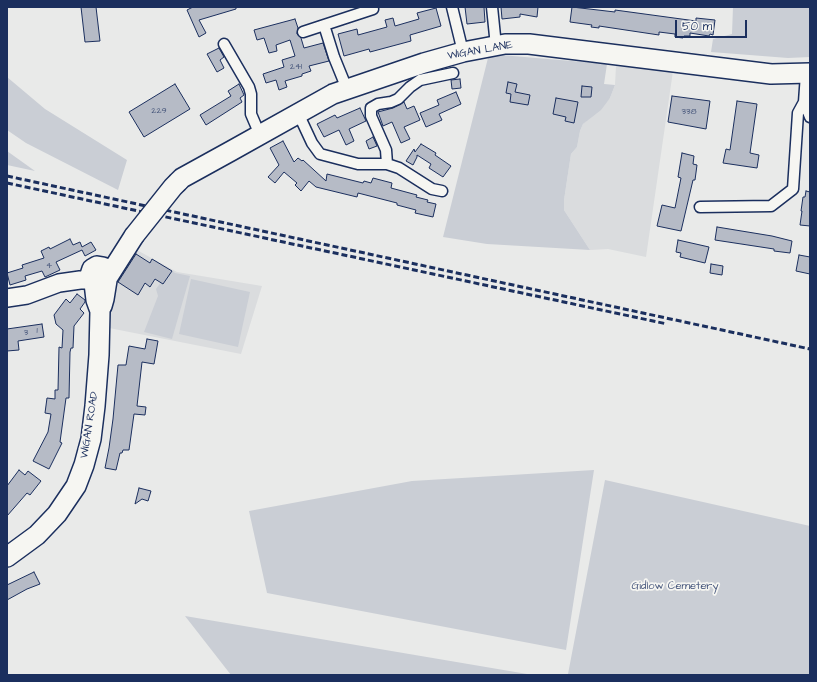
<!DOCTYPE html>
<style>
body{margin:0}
#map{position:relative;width:817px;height:682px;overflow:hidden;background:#e9eae9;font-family:"Architects Daughter",sans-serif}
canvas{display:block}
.frame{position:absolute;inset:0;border:8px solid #1b2f5e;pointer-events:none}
.scale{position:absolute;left:675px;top:20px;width:72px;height:18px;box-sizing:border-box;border:2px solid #1b2f5e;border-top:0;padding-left:5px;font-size:12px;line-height:14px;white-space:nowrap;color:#1b2f5e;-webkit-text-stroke:3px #f6f6f2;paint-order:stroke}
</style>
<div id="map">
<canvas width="817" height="682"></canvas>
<div class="frame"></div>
<div class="scale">50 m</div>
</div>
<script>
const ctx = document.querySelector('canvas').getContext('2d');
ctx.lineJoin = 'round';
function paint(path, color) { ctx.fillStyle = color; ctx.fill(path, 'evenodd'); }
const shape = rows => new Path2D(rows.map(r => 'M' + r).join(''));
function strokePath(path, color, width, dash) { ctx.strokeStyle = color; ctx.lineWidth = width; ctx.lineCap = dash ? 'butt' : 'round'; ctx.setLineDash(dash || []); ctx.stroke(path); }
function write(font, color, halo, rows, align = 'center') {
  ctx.font = font + ' "Architects Daughter",sans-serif'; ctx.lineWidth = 3.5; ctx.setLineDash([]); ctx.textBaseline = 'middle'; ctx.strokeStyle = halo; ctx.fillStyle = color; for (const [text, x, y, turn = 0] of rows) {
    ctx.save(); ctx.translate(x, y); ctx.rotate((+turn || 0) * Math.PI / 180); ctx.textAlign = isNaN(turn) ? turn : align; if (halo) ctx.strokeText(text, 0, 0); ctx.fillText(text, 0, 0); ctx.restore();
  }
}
paint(shape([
 [616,66,673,71,646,257,608,249,590,250,564,210,564,200,571,154,577,147,580,131,583,124,610,98,615,85],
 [135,249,177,272,262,286,241,354,109,328,110,292,123,263]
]), '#dadcde');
paint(shape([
 [733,7,810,7,810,57,788,58,711,52,713,39,732,34],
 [489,54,607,64,604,84,615,85,610,98,601,110,583,124,580,131,577,147,571,154,564,200,564,210,590,250,487,244,443,237],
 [7,77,45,109,127,160,118,190,26,143,7,130],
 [7,151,35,171,7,165],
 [172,271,175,273,190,276,172,339,144,332,158,296,156,289,161,282,163,284],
 [191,279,250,292,238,347,179,334],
 [594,470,566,650,267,593,249,511,412,481],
 [605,480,810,526,810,675,577,675,568,674],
 [185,616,533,675,231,675]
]), '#caced5');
const building = shape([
 [81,7,96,7,100,41,85,42,81,7],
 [193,7,236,7,236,9,199,20,206,33,199,37,187,10,193,7],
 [465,7,484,7,485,22,467,24,465,7],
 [501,7,538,7,537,17,520,14,520,17,502,19,501,7],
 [572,7,615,12,615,10,696,21,696,18,715,20,713,35,710,34,709,36,690,33,690,36,684,36,683,38,675,37,675,34,659,32,659,35,599,26,599,28,591,27,592,25,570,22,572,7],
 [436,8,441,26,410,35,411,41,370,52,369,49,344,56,338,34,357,29,358,35,387,27,385,20,393,18,395,26,419,19,417,13,436,8],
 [295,19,298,28,297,34,301,38,304,48,323,43,329,61,309,66,311,71,302,74,302,76,285,81,287,87,279,90,276,80,266,83,263,74,284,67,282,60,295,56,290,40,276,45,277,51,269,53,264,38,257,40,254,30,295,19],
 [219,48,224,57,220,60,224,68,217,72,207,54,219,48],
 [460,79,461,88,452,89,451,80,460,79],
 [508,82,517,84,515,92,530,95,528,105,510,102,511,94,506,93,508,82],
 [175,84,190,109,144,137,129,112,175,84],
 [239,84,244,95,240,98,242,102,206,125,200,115,231,96,228,91,239,84],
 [582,86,592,87,591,97,581,97,582,86],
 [456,92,461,104,439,114,442,120,426,127,420,113,439,105,437,100,456,92],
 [672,96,710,101,706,129,668,122,672,96],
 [556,98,578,102,574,123,565,121,566,117,553,114,556,98],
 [737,101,757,104,750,153,759,155,757,168,723,163,726,149,730,150,737,101],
 [404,102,407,109,414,106,420,120,404,127,410,139,401,143,392,122,383,126,378,112,393,108,404,102],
 [360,108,366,121,349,129,354,141,346,145,339,130,324,137,317,124,335,115,337,118,360,108],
 [373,137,377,146,369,149,366,141,373,137],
 [283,141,294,162,298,158,302,161,303,160,326,181,327,174,363,183,364,181,371,183,373,178,392,183,391,188,417,195,416,197,428,200,427,202,436,204,433,217,415,213,416,210,397,205,397,203,358,193,357,197,316,187,309,181,301,191,295,185,297,183,284,172,275,183,268,177,279,165,270,148,283,141],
 [421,144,436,153,435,155,451,166,443,177,429,168,431,164,417,155,417,157,413,165,406,161,414,149,415,152,421,144],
 [682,153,694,156,693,164,697,165,695,180,693,180,681,231,657,226,662,205,675,208,681,178,678,177,682,153],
 [806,191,810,192,810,226,800,225,802,211,801,211,803,197,805,197,806,191],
 [717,227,772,236,792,241,790,253,774,251,774,249,715,240,717,227],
 [70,239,73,245,80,242,82,247,91,242,96,250,85,256,82,250,56,262,60,270,45,277,42,271,25,276,26,280,10,285,7,273,23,268,22,265,44,258,41,251,49,247,50,249,70,239],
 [678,240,709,247,705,263,680,257,681,253,676,252,678,240],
 [136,254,150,263,152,259,172,271,163,284,155,279,150,287,145,283,138,295,118,282,136,254],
 [799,255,810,257,810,274,796,271,799,255],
 [711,264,723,266,722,275,710,273,711,264],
 [77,294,85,300,85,302,80,309,84,313,74,326,73,348,71,348,70,352,69,398,66,398,60,442,62,443,49,469,33,461,48,432,51,414,45,413,47,398,55,399,55,390,58,390,59,347,62,348,63,330,56,324,54,315,66,299,70,303,77,294],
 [42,324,44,337,18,341,19,350,7,351,7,329,42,324],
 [147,339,158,341,154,364,142,362,137,406,146,407,145,415,134,414,129,450,123,450,122,453,120,453,116,470,105,468,109,448,113,419,118,365,126,365,129,346,145,349,147,339],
 [19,470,25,475,28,471,41,481,30,495,27,493,7,516,7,486,19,470],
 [139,488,151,491,148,501,142,499,135,504,139,488],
 [34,572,40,584,27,589,7,600,7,585,34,572]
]);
paint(building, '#b6bbc6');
strokePath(building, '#1b2f5e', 1);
const street = shape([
 [452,7,463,52],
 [492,7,496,46],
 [324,25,334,57,347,89],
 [303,32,373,9],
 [224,44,249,87,251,94,251,114,260,135],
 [806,74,804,102,810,117],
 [298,113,312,143,320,154,358,164,387,164,399,168,432,189,442,191],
 [387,164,386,150,371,116,371,108,378,104,391,102,398,99,410,87,420,80,453,73],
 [700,207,771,206,793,189,798,113,804,102]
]);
const primary = shape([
 [7,298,27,295,59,283,80,280,92,280]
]);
const highway = shape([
 [178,182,182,178,231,151,333,94,424,63,463,52,505,44,529,44,771,74,810,73],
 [108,277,134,236],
 [102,306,104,299,108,274,103,267,97,266,92,269,90,275,90,278,94,283,100,284,107,280],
 [7,557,37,535,57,514,76,486,84,465,91,439,95,406,99,355,100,311,96,300,94,283]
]);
strokePath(street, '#1b2f5e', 13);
strokePath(primary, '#1b2f5e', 20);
strokePath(highway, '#1b2f5e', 22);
strokePath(street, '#f6f6f2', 10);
strokePath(primary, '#f6f6f2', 17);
strokePath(highway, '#f6f6f2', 19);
strokePath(shape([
 [7,176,810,349],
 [7,183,667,324]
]), '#1b2f5e', 3, [6, 3]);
const highwayBridge = shape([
 [134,236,173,187,178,182]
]);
strokePath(highwayBridge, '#1b2f5e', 22, []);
strokePath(highwayBridge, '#f6f6f2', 19);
write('9px', '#425278', null, [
 ["241",296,67],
 ["229",159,111],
 ["338",689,112],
 ["4",49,266],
 ["1",37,331],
 ["3",26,333]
]);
write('11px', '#1b2f5e', '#f6f6f2', [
 ["WIGAN LANE",480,51,-10],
 ["WIGAN ROAD",90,425,-81]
]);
write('11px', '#47577c', '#f6f6f2', [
 ["Gidlow Cemetery",675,587]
]);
</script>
